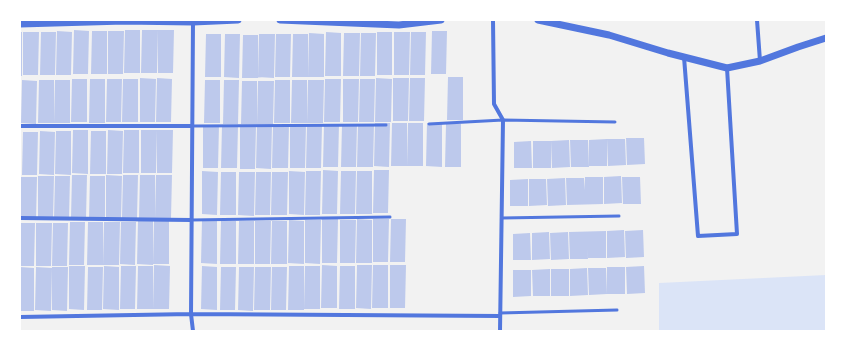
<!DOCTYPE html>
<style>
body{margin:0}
#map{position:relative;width:846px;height:351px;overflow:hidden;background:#f2f2f2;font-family:Lora,serif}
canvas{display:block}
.frame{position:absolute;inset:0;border:21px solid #fff;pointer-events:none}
</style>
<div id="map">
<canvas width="846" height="351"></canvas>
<div class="frame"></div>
</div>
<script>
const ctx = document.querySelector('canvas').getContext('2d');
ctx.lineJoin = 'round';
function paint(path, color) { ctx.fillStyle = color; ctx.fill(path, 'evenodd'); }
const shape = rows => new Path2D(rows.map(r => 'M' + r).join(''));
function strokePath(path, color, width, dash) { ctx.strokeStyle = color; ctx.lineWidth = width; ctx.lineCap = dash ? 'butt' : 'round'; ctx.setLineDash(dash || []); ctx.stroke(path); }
paint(shape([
 [826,275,826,331,659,331,659,283]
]), '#dbe4f7');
paint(shape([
 [74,30,89,31,88,74,73,74],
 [125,30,140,30,140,73,124,73],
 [142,30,158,30,157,73,141,73],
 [158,30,174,30,173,73,158,73],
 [57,31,72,32,71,75,56,75],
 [92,31,107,31,107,74,91,74],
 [108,31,124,31,123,74,108,74],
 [432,31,447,31,446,74,431,74],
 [20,32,22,32,22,76,20,76],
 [23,32,39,32,38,75,23,75],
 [41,32,56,32,55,75,40,75],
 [326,32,341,33,341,76,325,76],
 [377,32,392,32,392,75,377,75],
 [394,32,410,32,409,75,394,75],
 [411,32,426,32,425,75,410,75],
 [309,33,324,34,324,77,308,77],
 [344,33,360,33,359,76,343,76],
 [361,33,376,33,375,76,360,76],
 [206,34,221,34,221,77,205,77],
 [225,34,240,34,239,78,224,77],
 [259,34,275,34,274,78,258,77],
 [276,34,291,34,290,77,275,77],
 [293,34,308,34,308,77,292,77],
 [243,35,258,35,258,78,242,78],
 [448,77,463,77,463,120,447,120],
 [140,78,156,79,155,122,140,122],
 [157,78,172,79,171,122,156,122],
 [376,78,392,79,391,122,375,122],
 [393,78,409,78,408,121,393,121],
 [410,78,425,78,424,121,409,121],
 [72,79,87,79,87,122,71,122],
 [90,79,105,79,105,123,89,123],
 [107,79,122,79,121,122,106,122],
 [123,79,138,79,138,122,122,122],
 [325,79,341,79,340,122,324,122],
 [343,79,359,79,358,122,343,122],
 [360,79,375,79,374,122,359,122],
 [22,80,37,81,36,124,21,123],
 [39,80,54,80,54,123,38,123],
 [55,80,70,80,70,123,54,123],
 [205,80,220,80,220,123,204,123],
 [224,80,239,80,238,124,223,124],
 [275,80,290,80,290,123,274,123],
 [292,80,307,80,307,123,291,123],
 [308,80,324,80,323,123,307,123],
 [242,81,257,81,257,124,241,124],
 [258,81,274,81,273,124,257,124],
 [375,123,390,123,389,167,374,166],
 [392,123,407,123,407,166,391,166],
 [408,123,423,123,423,166,407,166],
 [427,123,442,123,442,167,426,166],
 [324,124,339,124,338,167,323,167],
 [342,124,357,124,356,167,341,167],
 [358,124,374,124,373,167,357,167],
 [446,124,461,124,461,167,445,167],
 [203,125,219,125,218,168,203,168],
 [222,125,238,125,237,168,221,168],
 [240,125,256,126,255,169,240,169],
 [257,125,272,125,271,169,256,168],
 [273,125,289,125,288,168,272,168],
 [290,125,306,125,305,168,290,168],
 [307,125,322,125,321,168,306,168],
 [73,130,88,130,88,174,72,173],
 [108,130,123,131,122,174,107,174],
 [124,130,139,130,139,173,123,173],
 [141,130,157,130,156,173,141,173],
 [157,130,173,130,172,173,157,173],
 [40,131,55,132,54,175,39,174],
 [56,131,71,131,71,175,55,174],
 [91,131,106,131,106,174,90,174],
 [23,132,38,132,37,175,22,175],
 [626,138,644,138,645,164,627,165],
 [607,139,625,139,626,165,608,166],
 [607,139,607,166,589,166,589,140],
 [569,140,570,167,552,168,551,141],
 [570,140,588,140,589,167,571,167],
 [531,141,532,168,514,168,514,142],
 [533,141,551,141,551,168,533,168],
 [323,170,338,171,337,214,322,214],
 [374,170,389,170,388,213,373,213],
 [202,171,218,172,217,215,202,214],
 [289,171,305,172,304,215,289,214],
 [306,171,321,171,320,215,305,215],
 [341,171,356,171,355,214,340,214],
 [357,171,372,171,372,214,356,214],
 [221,172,236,172,236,215,220,215],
 [239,172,255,172,254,216,238,215],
 [256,172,271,172,270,215,255,215],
 [272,172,288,172,287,215,271,215],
 [72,175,87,175,86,219,71,218],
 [106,175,122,176,121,219,106,218],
 [123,175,138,175,137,218,122,218],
 [140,175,155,175,155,218,139,218],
 [156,175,172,175,171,218,155,218],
 [38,176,54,176,53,220,38,219],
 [55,176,70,176,69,220,54,219],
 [90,176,105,176,105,219,89,219],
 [621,176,622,203,604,204,604,177],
 [21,177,37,177,36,220,21,220],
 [585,177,603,177,603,204,567,205,566,178,584,178,585,190],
 [622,177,640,177,641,204,623,204],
 [565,178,566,205,548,206,547,179],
 [528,179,528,206,510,206,510,180],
 [529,179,546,179,547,205,529,206],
 [322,219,338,219,337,263,322,263],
 [357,219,372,220,372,263,356,263],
 [373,219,389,219,388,262,373,262],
 [391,219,406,219,405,262,390,262],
 [202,220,217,221,217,264,201,263],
 [289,220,304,221,304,264,288,263],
 [305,220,321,220,320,264,305,263],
 [340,220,356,220,355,263,340,263],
 [138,221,153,221,153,265,137,264],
 [154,221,169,221,169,264,153,264],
 [221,221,236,221,236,264,220,264],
 [239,221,254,221,254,264,238,264],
 [255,221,271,221,270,264,255,264],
 [272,221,287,221,287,264,271,264],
 [70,222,85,222,84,265,69,265],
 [88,222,103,222,103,265,87,265],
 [104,222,120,222,119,265,103,265],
 [121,222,136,222,135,265,120,264],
 [20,223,35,223,34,266,20,266],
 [36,223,52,223,51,266,36,266],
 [53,223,68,223,67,266,52,266],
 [624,230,625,257,607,258,607,231],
 [643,230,644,257,626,258,625,231],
 [606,231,606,258,588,258,587,247,588,259,570,259,569,232],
 [549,232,550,259,532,260,532,233],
 [568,232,569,259,551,260,550,233],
 [530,233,531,260,513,260,513,234],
 [154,265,170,266,169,309,153,309],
 [322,265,337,266,337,308,321,308],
 [357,265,372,265,371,309,356,308],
 [373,265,388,265,388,308,372,308],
 [390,265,406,265,405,308,390,308],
 [69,266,85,266,84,310,69,309],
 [104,266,119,267,119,310,103,309],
 [121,266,136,266,135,309,120,309],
 [138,266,153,266,153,309,137,309],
 [202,266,217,267,217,310,201,309],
 [289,266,304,266,304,310,288,310],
 [305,266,320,266,320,309,304,309],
 [340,266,355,266,355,309,339,309],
 [644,266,645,293,627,294,626,267],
 [20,267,34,268,34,311,20,311],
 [36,267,52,268,51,311,35,310],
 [52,267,68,267,67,311,52,310],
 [88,267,103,267,102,310,87,310],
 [221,267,236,267,235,310,220,310],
 [239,267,254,267,253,311,238,310],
 [255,267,271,267,270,310,254,310],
 [272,267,287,267,286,310,271,310],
 [607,267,625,267,625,294,607,294],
 [587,268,588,295,570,296,570,269],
 [588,268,606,268,607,294,589,295],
 [550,269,550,296,533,296,532,270],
 [551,269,569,269,569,296,551,296],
 [513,270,531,270,531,296,513,297]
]), '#bdc9ec');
strokePath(shape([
 [429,124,503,120,615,122],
 [192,126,386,125],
 [502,218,619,216],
 [191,220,390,217],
 [500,313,617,310]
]), '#5277de', 3);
strokePath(shape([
 [493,20,494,104,503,120,500,331],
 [757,20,760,61],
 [191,21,193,22,191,314,193,331],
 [684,57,698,236,737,234,727,68],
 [20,126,192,126],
 [20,218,191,220],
 [20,317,191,314,500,316]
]), '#5277de', 4);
strokePath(shape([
 [280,20,399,25,441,20],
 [538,20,609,35,668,53,727,68,760,61,798,47,826,38],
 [20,24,124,21,193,22,238,20]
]), '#5277de', 7);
</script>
